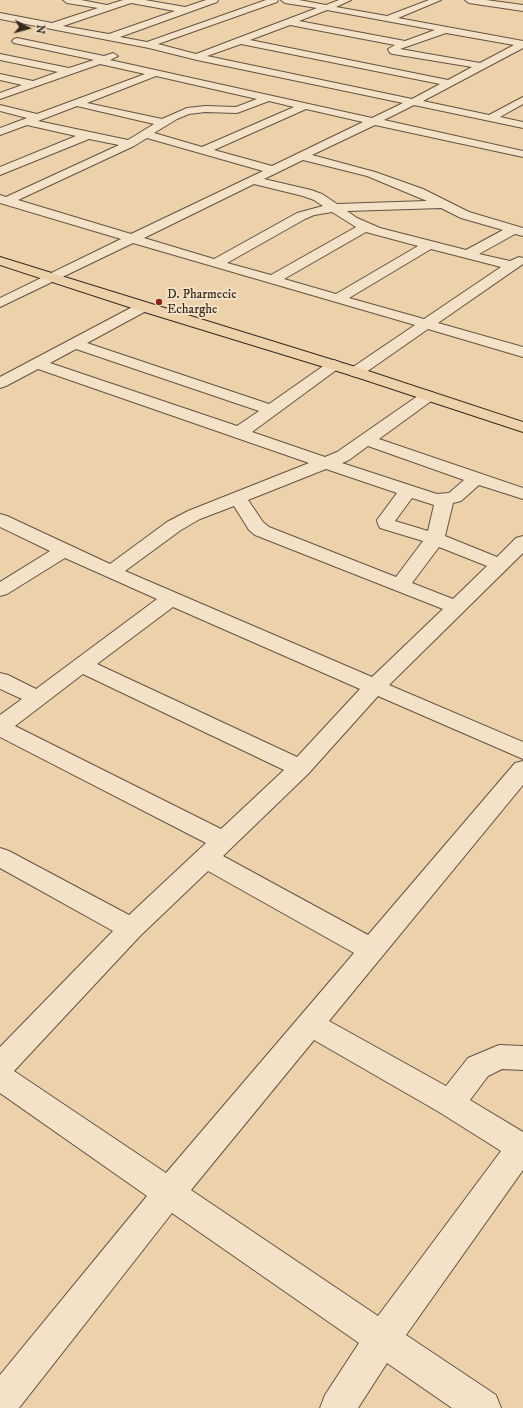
<!DOCTYPE html>
<style>
body{margin:0}
#map{position:relative;width:523px;height:1408px;overflow:hidden;background:#ecd1aa;font-family:"IM FELL DW Pica",serif}
canvas{display:block}
.north{position:absolute;left:8px;top:8px;width:40px;height:40px;-webkit-text-stroke:3px #f3e1c8;paint-order:stroke;rotate:96deg;font-size:11px;font-weight:700;line-height:16px;text-align:center;color:#352a1c}
.north::after{content:'';display:block;margin:auto;width:14px;height:18px;background:#352a1c;clip-path:polygon(50% 0,100% 100%,50% 72%,0 100%)}
</style>
<div id="map">
<canvas width="523" height="1408"></canvas>
<div class="north">N</div>
</div>
<script>
const ctx = document.querySelector('canvas').getContext('2d');
ctx.lineJoin = 'round';
const shape = rows => new Path2D(rows.map(r => 'M' + r).join(''));
function strokePath(path, color, width, dash) { ctx.strokeStyle = color; ctx.lineWidth = width; ctx.lineCap = dash ? 'butt' : 'round'; ctx.setLineDash(dash || []); ctx.stroke(path); }
function paint(path, color) { ctx.fillStyle = color; ctx.fill(path, 'evenodd'); }
function write(font, color, halo, rows, align = 'center') {
  ctx.font = font + ' "IM FELL DW Pica",serif'; ctx.lineWidth = 4; ctx.setLineDash([]); ctx.textBaseline = 'middle'; ctx.strokeStyle = halo; ctx.fillStyle = color; for (const [text, x, y, turn = 0] of rows) {
    ctx.save(); ctx.translate(x, y); ctx.rotate((+turn || 0) * Math.PI / 180); ctx.textAlign = isNaN(turn) ? turn : align; if (halo) ctx.strokeText(text, 0, 0); ctx.fillText(text, 0, 0); ctx.restore();
  }
}
const minor = shape([
 [63,0,81,0,107,5,123,0,145,0,185,7,206,0,218,0,217,2,120,37,147,42,266,0,278,0,277,2,158,44,196,54,317,8,285,3,281,0,299,0,326,5,339,0,351,0,336,7,387,16,429,0,441,0,398,18,523,41,523,48,423,101,489,115,523,97,523,104,500,117,523,122,523,128,414,105,384,120,523,151,523,157,375,125,312,155,375,172,423,189,469,212,523,228,523,236,515,234,479,254,510,261,519,257,523,258,523,264,438,323,523,347,523,357,428,329,362,375,356,377,350,375,348,372,350,369,415,325,133,243,0,307,0,298,121,239,0,203,0,195,6,197,119,145,89,139,0,175,0,167,76,136,27,125,0,135,0,128,27,118,0,111,0,105,37,114,145,74,100,64,0,99,0,93,22,85,0,80,0,74,33,81,58,72,0,60,0,54,69,68,94,60,14,43,12,41,14,39,17,38,104,56,113,53,118,56,110,60,372,118,403,103,197,60,149,48,0,19,0,13,52,23,98,8,67,3,63,0],
 [131,3,175,11,109,34,63,26,131,3],
 [327,10,435,30,405,41,299,21,327,10],
 [290,25,395,45,388,49,390,53,393,54,472,67,448,80,250,40,290,25],
 [446,33,514,45,480,63,400,49,446,33],
 [241,44,440,84,412,99,207,56,241,44],
 [156,76,257,99,236,107,205,106,187,108,162,119,87,103,156,76],
 [269,101,294,107,202,147,154,133,177,119,189,114,205,112,237,113,269,101],
 [77,106,154,124,128,140,38,121,77,106],
 [306,109,363,122,272,166,214,150,306,109],
 [147,138,263,171,131,234,18,200,134,146,147,138],
 [303,160,367,176,427,201,337,204,322,194,311,190,264,179,303,160],
 [254,184,303,196,314,200,323,206,297,213,214,259,144,238,254,184],
 [441,208,461,218,503,230,466,250,380,228,357,218,347,211,441,208],
 [332,212,356,227,271,275,227,263,305,219,314,215,332,212],
 [366,232,418,246,336,294,284,279,366,232],
 [431,249,501,267,424,319,349,298,431,249],
 [465,0,486,0,523,5,523,11,469,3,465,0],
 [143,303,148,304,150,307,148,310,87,343,269,404,329,362,334,360,339,362,342,365,339,368,252,432,325,457,337,452,422,393,428,391,434,393,436,396,434,399,379,439,523,488,523,499,479,485,461,501,453,503,445,536,497,557,516,538,523,536,523,553,389,685,523,742,523,759,378,696,308,774,223,856,368,935,515,763,523,761,523,785,329,1021,446,1086,468,1058,499,1045,523,1046,523,1070,502,1069,488,1076,470,1100,523,1132,523,1170,406,1335,496,1395,501,1408,452,1408,387,1363,358,1408,320,1408,325,1395,359,1343,172,1213,19,1408,0,1408,0,1375,147,1196,0,1093,0,1047,113,931,0,868,0,848,9,851,129,915,206,843,0,737,0,715,22,699,0,689,0,673,8,675,36,689,157,599,65,558,7,594,0,596,0,582,50,551,0,527,0,514,7,516,110,564,167,522,188,511,309,463,38,369,6,386,0,388,0,377,138,304,143,303],
 [76,349,259,411,237,426,50,363,76,349],
 [368,446,464,480,449,493,437,494,342,463,349,460,368,446],
 [326,469,397,493,377,520,378,524,380,528,423,541,396,577,269,527,263,522,248,500,326,469],
 [412,498,434,505,428,531,395,521,412,498],
 [234,506,249,530,255,535,443,609,372,677,125,571,181,530,200,519,234,506],
 [439,547,487,566,453,599,412,583,439,547],
 [173,607,360,689,297,757,97,664,173,607],
 [83,674,284,770,221,829,15,726,83,674],
 [208,871,354,953,166,1173,14,1071,140,936,208,871],
 [314,1040,439,1112,501,1151,378,1316,191,1190,314,1040]
]);
const major = shape([
 [0,257,362,369,523,422,523,432,350,375,138,310,0,265,0,257]
]);
strokePath(minor, '#635440', 2);
strokePath(major, '#352a1c', 2);
paint(minor, '#f3e1c8');
paint(major, '#ecd1aa');
for (const [x, y, r, color] of [
 [159,302,4,"#8f2418"]
]) { const dot = new Path2D(); dot.arc(x, y, r, 0, 2 * Math.PI); ctx.fillStyle = color; ctx.fill(dot); strokePath(dot, '#f3e1c8', 1.5); }
write('13px', '#352a1c', '#f3e1c8', [
 ["D. Pharmecie",167,295],
 ["Echarghe",167,310]
], 'left');
</script>
